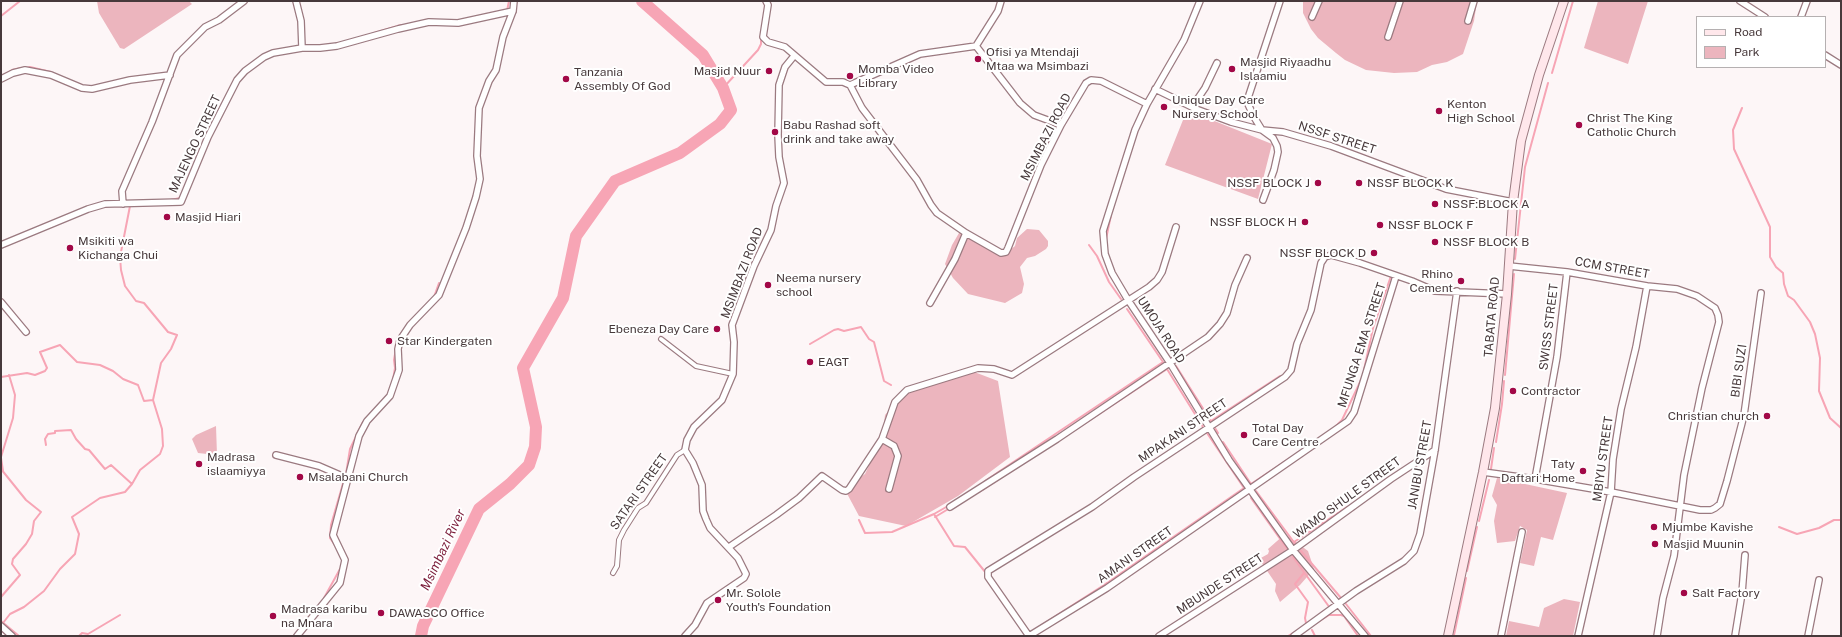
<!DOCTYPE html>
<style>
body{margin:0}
#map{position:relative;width:1842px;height:637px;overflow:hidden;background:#fdf6f7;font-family:"Public Sans",sans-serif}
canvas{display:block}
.frame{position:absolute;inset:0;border:2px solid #47393b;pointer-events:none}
.legend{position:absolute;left:1696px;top:16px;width:130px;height:52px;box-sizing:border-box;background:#fff;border:1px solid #b5b0b1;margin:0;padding:5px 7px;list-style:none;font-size:12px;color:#47393b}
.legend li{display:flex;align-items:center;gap:8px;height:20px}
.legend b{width:20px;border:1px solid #b5b0b1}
</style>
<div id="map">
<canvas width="1842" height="637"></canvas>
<div class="frame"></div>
<ul class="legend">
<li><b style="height:5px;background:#ffe7eb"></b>Road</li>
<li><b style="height:11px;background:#ecb5be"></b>Park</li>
</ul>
</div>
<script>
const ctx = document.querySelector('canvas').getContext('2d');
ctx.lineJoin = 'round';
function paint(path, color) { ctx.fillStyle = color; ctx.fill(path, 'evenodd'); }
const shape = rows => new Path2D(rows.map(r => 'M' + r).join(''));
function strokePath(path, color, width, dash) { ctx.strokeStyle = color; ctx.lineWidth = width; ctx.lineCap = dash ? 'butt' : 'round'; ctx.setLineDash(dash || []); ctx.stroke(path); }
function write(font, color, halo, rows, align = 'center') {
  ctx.font = font + ' "Public Sans",sans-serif'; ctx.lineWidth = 4; ctx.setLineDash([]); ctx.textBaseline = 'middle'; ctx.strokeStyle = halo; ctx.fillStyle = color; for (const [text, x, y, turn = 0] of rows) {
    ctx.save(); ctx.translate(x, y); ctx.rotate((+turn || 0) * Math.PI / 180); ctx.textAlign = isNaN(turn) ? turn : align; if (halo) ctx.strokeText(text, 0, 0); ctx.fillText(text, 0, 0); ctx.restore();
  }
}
paint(shape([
 [97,1,189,1,192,4,124,49,120,48,99,13],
 [1303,1,1477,1,1474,21,1463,54,1447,62,1432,65,1417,72,1394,73,1366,70,1345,60,1336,53,1318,38,1311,29,1303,13],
 [1598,1,1648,1,1628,64,1584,48],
 [1187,110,1272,144,1258,199,1165,165],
 [1027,229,1039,230,1048,241,1048,246,1046,249,1035,256,1027,258,1020,267,1024,284,1022,293,1005,303,968,294,953,278,945,264,952,245,959,233,969,233,1000,250,1009,251,1015,246,1017,238],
 [969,370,998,381,1010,457,958,496,906,526,859,516,844,488,865,474,882,438,885,415,902,395,934,380],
 [216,426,217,455,198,453,192,439,196,435],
 [1497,478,1567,493,1553,540,1541,537,1534,566,1520,563,1527,530,1520,526,1515,541,1497,543,1494,521,1497,505,1492,496],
 [1285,534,1308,551,1314,569,1300,585,1280,602,1275,591,1276,584,1259,559,1268,554,1269,551,1268,549],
 [1564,599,1580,602,1573,636,1506,636,1509,621,1539,627,1544,608]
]), '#ecb5be');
strokePath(shape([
 [646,6,651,1],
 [507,11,509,1],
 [1,16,20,1],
 [374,33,401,25],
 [980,48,982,49,992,63],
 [26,68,30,67,51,72],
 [1552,73,1573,1],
 [4,75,12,70,21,68],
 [723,88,758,50,761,44,761,37],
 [1742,108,1733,130,1734,149,1770,227,1770,257,1776,267,1783,273,1784,284,1788,296,1794,300,1810,322,1815,334,1820,358,1819,391,1830,418,1841,428],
 [171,200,180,198,181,196],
 [1106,239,1111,215],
 [1089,245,1097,256,1109,282,1121,299],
 [1515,259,1525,167,1548,83],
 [434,297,439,283],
 [810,344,834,330,838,329,844,331,861,327,869,339,874,342,884,381,891,385],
 [1176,366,1211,421,1280,376],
 [1364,370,1373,328,1391,276],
 [1505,375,1514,274],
 [1,377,27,373,35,375,45,371,47,368,40,352,60,345,77,362,100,365,113,371,123,379,138,385,144,401,153,400],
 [393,380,395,368,394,360,397,343],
 [1215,428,1218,433],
 [1334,428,1342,420,1362,378],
 [1075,430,1167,369,1203,427],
 [1223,442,1251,484,1293,456],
 [1496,442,1502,404,1504,381],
 [46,445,45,439,48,434,55,433,55,431,71,430,76,439,85,449,89,450,105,469,111,465,132,484],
 [1,457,13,418,15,395,9,375],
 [1,458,3,471],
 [1,469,26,500,41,512,34,521,32,534,26,544,13,559,12,564,20,575,1,597],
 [1491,469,1494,448],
 [346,474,350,449,363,422],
 [985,481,1163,362,1127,309],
 [1256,491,1296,545],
 [979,492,1044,450],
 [1251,498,1288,550,1286,552],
 [934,514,954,546,965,547,986,573],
 [935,517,950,508],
 [859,520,865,533,892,532,934,514,948,506],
 [1479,521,1489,480],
 [1779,527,1797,534,1819,528,1834,520,1841,520],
 [1294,542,1347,507],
 [337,548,330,538,331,525,344,480],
 [1301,551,1341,598],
 [1293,557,1330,608],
 [1467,571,1477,527],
 [1304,573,1295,584,1308,602,1305,618,1306,623],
 [324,598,340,569],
 [1346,604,1371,636],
 [1,621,19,636],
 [3,623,10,614,24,607,44,591,60,569,75,554,79,534,72,517,100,498,125,492,132,484,140,470,160,454,163,446,162,429,153,400,161,363,171,349,177,335,168,332,144,303,136,301,125,286,121,270,120,257,130,206],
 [1313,625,1329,615,1341,615,1344,616,1358,636],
 [1037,628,1104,585,1244,488,1207,433],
 [1,630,8,636],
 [1312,630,1315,636],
 [1454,635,1466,578],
 [79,636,82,633,88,634,120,615],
 [1288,636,1300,629]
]), '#f7a5b5', 2);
strokePath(shape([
 [421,636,423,626,479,509,510,484,529,465,535,447,536,427,523,368,563,298,576,236,615,181,680,153,720,124,731,110,723,88,703,55,642,1]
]), '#f7a5b5', 12);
const pedestrian = shape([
 [661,339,696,366,733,374],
 [613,573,617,566,619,540,624,530,638,508,646,503,677,455,685,450]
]);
const minor = shape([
 [766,1,768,5,763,37,768,42,785,47,826,82,843,82,850,85,862,108,917,180,931,205,937,213,966,233,1001,253,1006,252,1008,248,1041,165,1061,125,1086,83,1091,80,1101,81,1147,104],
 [1001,1,998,11,976,46,1020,103,1034,115,1061,125],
 [1200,1,1184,40,1147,104,1135,130,1103,231,1105,254,1112,273,1128,300,1170,363,1229,460,1293,550,1365,636],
 [1740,1,1765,17],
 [1312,17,1319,1],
 [1801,17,1807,1],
 [1468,21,1474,1],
 [1388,37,1400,1],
 [302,48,320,48,337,46,398,29,429,22,458,23,513,11],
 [1825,55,1841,65],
 [1,79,13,73,25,70,51,75,82,88,92,89,130,80,170,75],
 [850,85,920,54,976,46],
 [1155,89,1196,109,1231,122,1262,130,1283,132,1331,146,1446,189,1513,202],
 [1192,107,1205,88,1217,63],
 [1263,200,1274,170,1278,152,1277,146,1273,138,1262,130,1254,117,1248,104,1248,98,1280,1],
 [123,204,122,191,152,122,177,55,205,27,219,20,244,1],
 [1,245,88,209,105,204,181,202,208,137,237,80,245,71,264,57,273,53,302,48,301,21,296,1],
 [1509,266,1567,272,1647,286,1677,289,1697,296,1715,308,1718,315,1719,322,1702,388,1684,475,1674,556,1663,598,1657,636],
 [1396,276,1354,412,1348,421,1107,588,1029,636,988,577,988,571,1092,507,1134,477,1285,377,1291,370,1297,344,1311,310,1321,263,1325,257,1331,255,1360,263,1412,281,1435,291,1507,294],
 [1,302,26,332],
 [930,303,955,259,966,233],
 [882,439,894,446,898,456,889,489],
 [276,455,319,466,349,479],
 [1483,472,1535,479,1611,492,1700,510,1711,510,1715,508,1720,504,1727,481,1744,415,1761,293],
 [1535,479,1557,357,1567,272],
 [950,507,1057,439,1208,337,1220,324,1227,313,1235,285,1247,258],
 [729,547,776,515,799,498,822,476,842,490,846,491,849,489,882,439,895,402,907,390,978,368,994,369,1012,375,1149,287,1157,280,1162,272,1176,227],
 [1,626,12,636],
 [297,636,340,583,345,560,333,535,359,436,367,421,390,396,399,370,398,349,400,340,410,325,439,295,466,228,476,197,480,179,477,156,479,108,489,81,496,70,503,37,513,11,514,1],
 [685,636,695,625,707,603,744,578,746,574,738,558,710,528,706,519,703,511,702,485,693,463,685,450,687,440,694,427,722,400,733,374,734,342,732,325,754,266,771,230,776,206,784,183,779,157,778,135,779,85,785,67,794,56],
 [1159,636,1293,550,1391,479,1435,450],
 [1294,636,1356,591,1404,561,1414,551,1420,534,1435,450,1457,291],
 [1501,636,1522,532],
 [1578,636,1611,492,1613,459,1621,409,1636,347,1647,286],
 [1735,636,1742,593,1745,555],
 [1808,636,1819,580]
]);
const secondary = shape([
 [1448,636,1483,472,1495,408,1507,294,1513,202,1521,141,1539,75,1564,1]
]);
strokePath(pedestrian, '#9b7a80', 6);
strokePath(minor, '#9b7a80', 8);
strokePath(secondary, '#9b7a80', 10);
strokePath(pedestrian, '#fff', 4);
strokePath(minor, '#fff', 5.5);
strokePath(secondary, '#ffe7eb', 8);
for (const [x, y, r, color] of [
 [978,59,4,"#a20847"],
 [1232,69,4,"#a20847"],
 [769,71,4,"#a20847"],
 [850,76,4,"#a20847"],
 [566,79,4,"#a20847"],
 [1164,107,4,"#a20847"],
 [1439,111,4,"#a20847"],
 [1579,125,4,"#a20847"],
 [775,132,4,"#a20847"],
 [1318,183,4,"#a20847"],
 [1359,183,4,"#a20847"],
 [1435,204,4,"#a20847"],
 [167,217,4,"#a20847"],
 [1305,222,4,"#a20847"],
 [1380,225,4,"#a20847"],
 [1435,242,4,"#a20847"],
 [70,248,4,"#a20847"],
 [1374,253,4,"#a20847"],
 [1461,281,4,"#a20847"],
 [768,285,4,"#a20847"],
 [717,329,4,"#a20847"],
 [389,341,4,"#a20847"],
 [810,362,4,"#a20847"],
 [1513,391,4,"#a20847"],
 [1767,416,4,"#a20847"],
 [1244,435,4,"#a20847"],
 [199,464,4,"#a20847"],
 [1583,471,4,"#a20847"],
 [300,477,4,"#a20847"],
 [1654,527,4,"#a20847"],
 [1655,544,4,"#a20847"],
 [1684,593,4,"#a20847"],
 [718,600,4,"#a20847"],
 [381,613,4,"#a20847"],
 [273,616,4,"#a20847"]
]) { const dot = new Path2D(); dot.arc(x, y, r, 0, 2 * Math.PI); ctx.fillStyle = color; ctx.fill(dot); strokePath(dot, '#fff', 1.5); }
write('12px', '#47393b', '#fff', [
 ["Ofisi ya Mtendaji",986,52],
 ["Mtaa wa Msimbazi",986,66],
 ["Masjid Riyaadhu",1240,62],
 ["Islaamiu",1240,76],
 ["Momba Video",858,69],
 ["Library",858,83],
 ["Masjid Nuur",761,71,"right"],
 ["Tanzania",574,72],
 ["Assembly Of God",574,86],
 ["Unique Day Care",1172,100],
 ["Nursery School",1172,114],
 ["Kenton",1447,104],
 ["High School",1447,118],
 ["Christ The King",1587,118],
 ["Catholic Church",1587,132],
 ["Babu Rashad soft",783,125],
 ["drink and take away",783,139],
 ["NSSF BLOCK J",1310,183,"right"],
 ["NSSF BLOCK K",1367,183],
 ["NSSF:BLOCK A",1443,204],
 ["Masjid Hiari",175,217],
 ["NSSF BLOCK H",1297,222,"right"],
 ["NSSF BLOCK F",1388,225],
 ["Msikiti wa",78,241],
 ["Kichanga Chui",78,255],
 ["NSSF BLOCK B",1443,242],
 ["NSSF BLOCK D",1366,253,"right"],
 ["Rhino",1453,274,"right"],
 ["Cement",1453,288,"right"],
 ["Neema nursery",776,278],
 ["school",776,292],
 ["Ebeneza Day Care",709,329,"right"],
 ["Star Kindergaten",397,341],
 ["EAGT",818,362],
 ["Contractor",1521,391],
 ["Christian church",1759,416,"right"],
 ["Total Day",1252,428],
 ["Care Centre",1252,442],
 ["Madrasa",207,457],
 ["islaamiyya",207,471],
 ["Taty",1575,464,"right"],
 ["Daftari Home",1575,478,"right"],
 ["Msalabani Church",308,477],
 ["Mjumbe Kavishe",1662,527],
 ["Masjid Muunin",1663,544],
 ["Mr. Solole",726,593],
 ["Youth's Foundation",726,607],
 ["Salt Factory",1692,593],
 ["Madrasa karibu",281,609],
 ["na Mnara",281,623],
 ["DAWASCO Office",389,613]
], 'left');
write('12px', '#47393b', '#fff', [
 ["MSIMBAZI ROAD",1046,137,-63],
 ["NSSF STREET",1337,138,18],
 ["MAJENGO STREET",195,144,-65],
 ["CCM STREET",1612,268,10],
 ["MSIMBAZI ROAD",742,273,-69],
 ["TABATA ROAD",1492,317,-85],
 ["SWISS STREET",1549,327,-83],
 ["UMOJA ROAD",1161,330,57],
 ["MFUNGA EMA STREET",1362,345,-72],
 ["BIBI SUZI",1739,371,-82],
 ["MPAKANI STREET",1183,431,-34],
 ["MBIYU STREET",1603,459,-82],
 ["JANIBU STREET",1420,465,-80],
 ["SATARI STREET",639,492,-55],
 ["WAMO SHULE STREET",1347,498,-36],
 ["AMANI STREET",1135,555,-35],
 ["MBUNDE STREET",1220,584,-33]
]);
write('italic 13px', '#7b1d3a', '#fff', [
 ["Msimbazi River",443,550,-65]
]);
</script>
